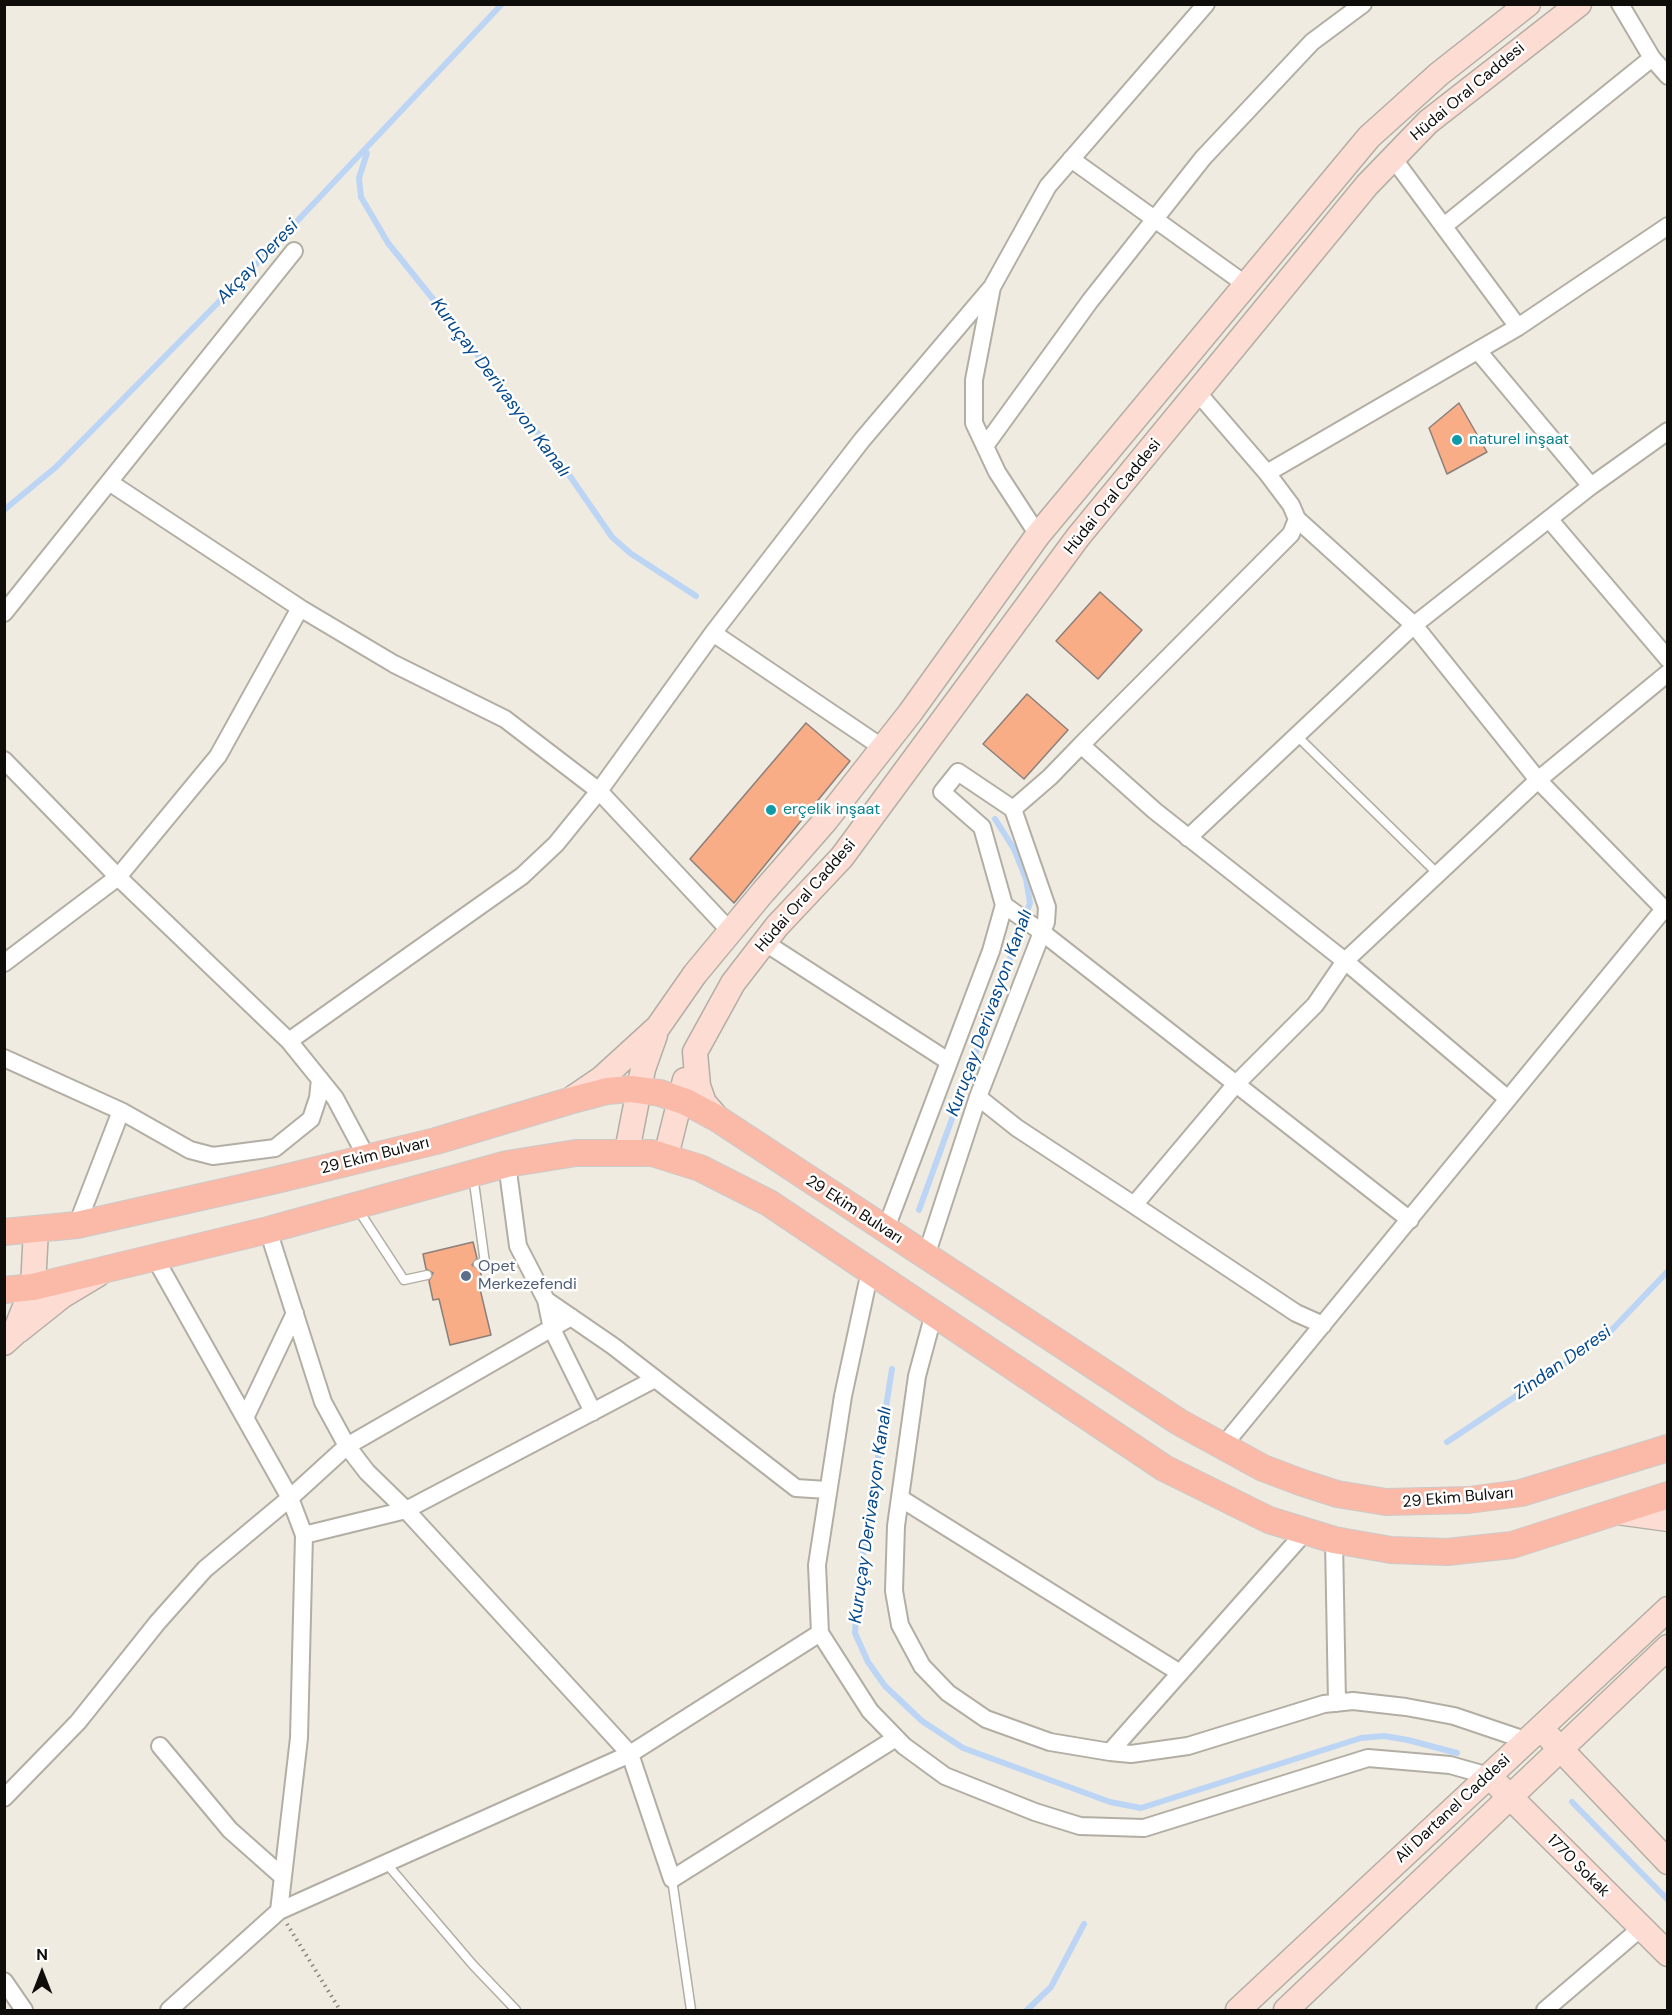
<!DOCTYPE html>
<meta charset="utf-8">
<style>
body{margin:0}
#map{position:relative;width:1672px;height:2015px;overflow:hidden;background:#f0ebe0;font-family:"DM Sans",sans-serif}
canvas{display:block}
.frame{position:absolute;inset:0;border:6px solid #0f0d0a;pointer-events:none}
.north{position:absolute;left:12px;top:1943px;width:60px;height:60px;-webkit-text-stroke:4px #fff;paint-order:stroke;rotate:0deg;font-size:16px;font-weight:700;line-height:24px;text-align:center;color:#0f0d0a}
.north::after{content:'';display:block;margin:auto;width:21px;height:27px;background:#0f0d0a;clip-path:polygon(50% 0,100% 100%,50% 72%,0 100%)}
</style>
<div id="map">
<canvas width="1672" height="2015"></canvas>
<div class="frame"></div>
<div class="north">N</div>
</div>
<script>
const ctx = document.querySelector('canvas').getContext('2d');
ctx.lineJoin = 'round';
const shape = rows => new Path2D(rows.map(r => 'M' + r).join(''));
function strokePath(path, color, width, dash) { ctx.strokeStyle = color; ctx.lineWidth = width; ctx.lineCap = dash ? 'butt' : 'round'; ctx.setLineDash(dash || []); ctx.stroke(path); }
function paint(path, color) { ctx.fillStyle = color; ctx.fill(path, 'evenodd'); }
function write(font, color, halo, rows, align = 'center') {
  ctx.font = font + ' "DM Sans",sans-serif'; ctx.lineWidth = 5; ctx.setLineDash([]); ctx.textBaseline = 'middle'; ctx.strokeStyle = halo; ctx.fillStyle = color; for (const [text, x, y, turn = 0] of rows) {
    ctx.save(); ctx.translate(x, y); ctx.rotate((+turn || 0) * Math.PI / 180); ctx.textAlign = isNaN(turn) ? turn : align; if (halo) ctx.strokeText(text, 0, 0); ctx.fillText(text, 0, 0); ctx.restore();
  }
}
strokePath(shape([
 [367,153,359,178,361,197,388,243,482,360,565,469,612,537,630,553,696,596],
 [4,510,56,467,267,253,502,4],
 [919,1210,1030,903,1026,879,1014,849,995,819],
 [892,1369,858,1584,855,1633,868,1662,885,1686,922,1721,963,1748,1110,1802,1141,1808,1361,1738,1384,1736,1408,1740,1457,1753],
 [1447,1442,1606,1336,1668,1271],
 [1572,1802,1668,1900],
 [1027,2010,1051,1987,1084,1924]
]), '#bcd5f5', 6);
const building = shape([
 [1459,403,1487,452,1447,474,1429,428,1459,403],
 [1100,592,1142,630,1098,679,1056,641,1100,592],
 [1027,694,1068,730,1024,779,983,744,1027,694],
 [806,723,850,761,734,903,690,859,806,723],
 [473,1242,477,1258,472,1265,480,1270,484,1288,480,1289,491,1335,450,1345,439,1299,433,1300,429,1281,433,1273,426,1269,423,1254,473,1242]
]);
paint(building, '#f9ad86');
strokePath(building, '#8a7f7a', 1.5);
const lane = shape([
 [1298,737,1438,874],
 [473,1175,485,1263,478,1264],
 [357,1208,404,1280,427,1275],
 [386,1863,473,1965,516,2010],
 [672,1879,691,2010]
]);
const street = shape([
 [1620,4,1652,58,1668,76],
 [1393,158,1518,327],
 [1071,159,1245,284],
 [1444,226,1652,58],
 [1478,351,1591,486],
 [985,446,1090,301,1203,158,1312,42,1363,4],
 [1267,473,1518,327,1668,226],
 [109,482,294,251],
 [1297,519,1414,625,1538,780,1345,961,1508,1099],
 [1549,519,1668,659],
 [1038,535,997,472,974,423,974,380,992,287,1048,186,1206,4],
 [4,613,109,482,300,608,394,664,505,719,599,791,730,931],
 [713,633,883,748],
 [4,760,118,877,289,1041,335,1098,367,1158],
 [1188,838,1414,625,1591,486,1668,431],
 [1004,905,1043,933,1410,1220],
 [764,942,948,1061],
 [4,963,118,877,218,756,300,608],
 [289,1041,522,876,556,844,599,791,713,633,862,440,992,287],
 [4,1058,121,1111,190,1150,213,1156,275,1148,311,1119,318,1098,320,1079],
 [978,1097,1017,1128,1134,1205,1235,1085,1315,1005,1345,961,1155,811,1081,745,1291,534,1297,519,1291,505,1267,473,1198,393],
 [507,1164,518,1246,546,1300,613,1346,796,1488,827,1490],
 [1134,1205,1296,1313,1323,1325],
 [77,1225,121,1111],
 [268,1230,323,1402,347,1446,367,1472,406,1510,630,1754,672,1879,896,1738],
 [885,1231,991,951,1004,905,982,827,942,792,958,772,1013,809],
 [926,1256,978,1097,1046,922,1047,907,1013,809,1050,777,1081,745],
 [155,1258,290,1498,304,1535,299,1738,279,1911,169,2010],
 [870,1271,843,1396,817,1565,820,1633,870,1711,904,1746,945,1776,1035,1812,1080,1826,1144,1828,1368,1758,1450,1765,1489,1776],
 [546,1300,552,1329,593,1412],
 [934,1313,917,1376,896,1526,894,1591,900,1625,922,1666,948,1693,986,1719,1050,1742,1110,1752,1131,1754,1188,1746,1324,1704,1353,1701,1406,1707,1454,1716,1525,1740],
 [245,1418,295,1313],
 [1223,1446,1664,909,1538,780,1668,673],
 [900,1498,1180,1673],
 [304,1535,406,1510,655,1379],
 [1334,1540,1337,1703],
 [160,1746,230,1830,283,1877],
 [1110,1752,1305,1532],
 [4,1798,78,1722,157,1623,205,1569,290,1498,347,1446,571,1317],
 [279,1911,630,1754,820,1633],
 [4,1981,24,2010],
 [1545,2010,1641,1928]
]);
const secondary = shape([
 [573,1098,601,1079,658,1027,695,974,763,892,826,820,910,713,1038,535,1369,137,1439,74,1528,4],
 [718,1119,704,1103,698,1086,695,1052,733,983,777,926,842,857,1078,537,1367,185,1428,122,1579,4],
 [627,1151,643,1069,655,1035],
 [666,1156,685,1080],
 [18,1331,62,1296,97,1275],
 [4,1343,14,1334,33,1287,36,1229],
 [1617,1512,1668,1519],
 [1550,1738,1668,1862],
 [1499,1786,1668,1954],
 [1238,2010,1668,1609],
 [1286,2010,1668,1647]
]);
const primary = shape([
 [4,1232,77,1225,276,1180,436,1141,569,1101,607,1091,631,1089,660,1093,686,1102,718,1119,1179,1422,1263,1468,1300,1482,1337,1494,1386,1502,1469,1500,1521,1493,1668,1448],
 [4,1290,33,1287,268,1230,507,1164,576,1153,652,1153,700,1168,769,1203,1164,1468,1269,1520,1334,1540,1391,1550,1447,1552,1512,1545,1668,1495]
]);
strokePath(lane, '#b3aea4', 11);
strokePath(street, '#b3aea4', 20);
strokePath(secondary, '#b3aea4', 27);
strokePath(primary, '#cacac9', 28);
strokePath(shape([
 [287,1924,340,2010]
]), '#88857d', 4, [1.5, 4.5]);
strokePath(lane, '#fff', 8);
strokePath(street, '#fff', 16);
strokePath(secondary, '#fddcd4', 24);
strokePath(primary, '#fbbaa8', 26);
for (const [x, y, r, color] of [
 [1457,440,6,"#0f9aa8"],
 [771,810,6,"#0f9aa8"],
 [466,1276,6,"#5c6f8a"]
]) { const dot = new Path2D(); dot.arc(x, y, r, 0, 2 * Math.PI); ctx.fillStyle = color; ctx.fill(dot); strokePath(dot, '#fff', 2); }
write('16px', '#0f0d0a', '#fff', [
 ["Hüdai Oral Caddesi",1468,92,-40],
 ["Hüdai Oral Caddesi",1113,497,-51],
 ["Hüdai Oral Caddesi",806,896,-49],
 ["29 Ekim Bulvarı",375,1156,-14],
 ["29 Ekim Bulvarı",854,1210,33],
 ["29 Ekim Bulvarı",1458,1498,-5],
 ["Ali Dartanel Caddesi",1453,1809,-43],
 ["1770 Sokak",1578,1866,45]
]);
write('16px', '#0d838f', '#fff', [
 ["naturel inşaat",1469,440],
 ["erçelik inşaat",783,810]
], 'left');
write('16px', '#4e5e75', '#fff', [
 ["Opet",478,1267],
 ["Merkezefendi",478,1285]
], 'left');
write('italic 18px', '#064a8d', '#fff', [
 ["Akçay Deresi",258,262,-46],
 ["Kuruçay Derivasyon Kanalı",500,388,53],
 ["Kuruçay Derivasyon Kanalı",990,1013,-70],
 ["Zindan Deresi",1563,1363,-35],
 ["Kuruçay Derivasyon Kanalı",871,1515,-82]
]);
</script>
